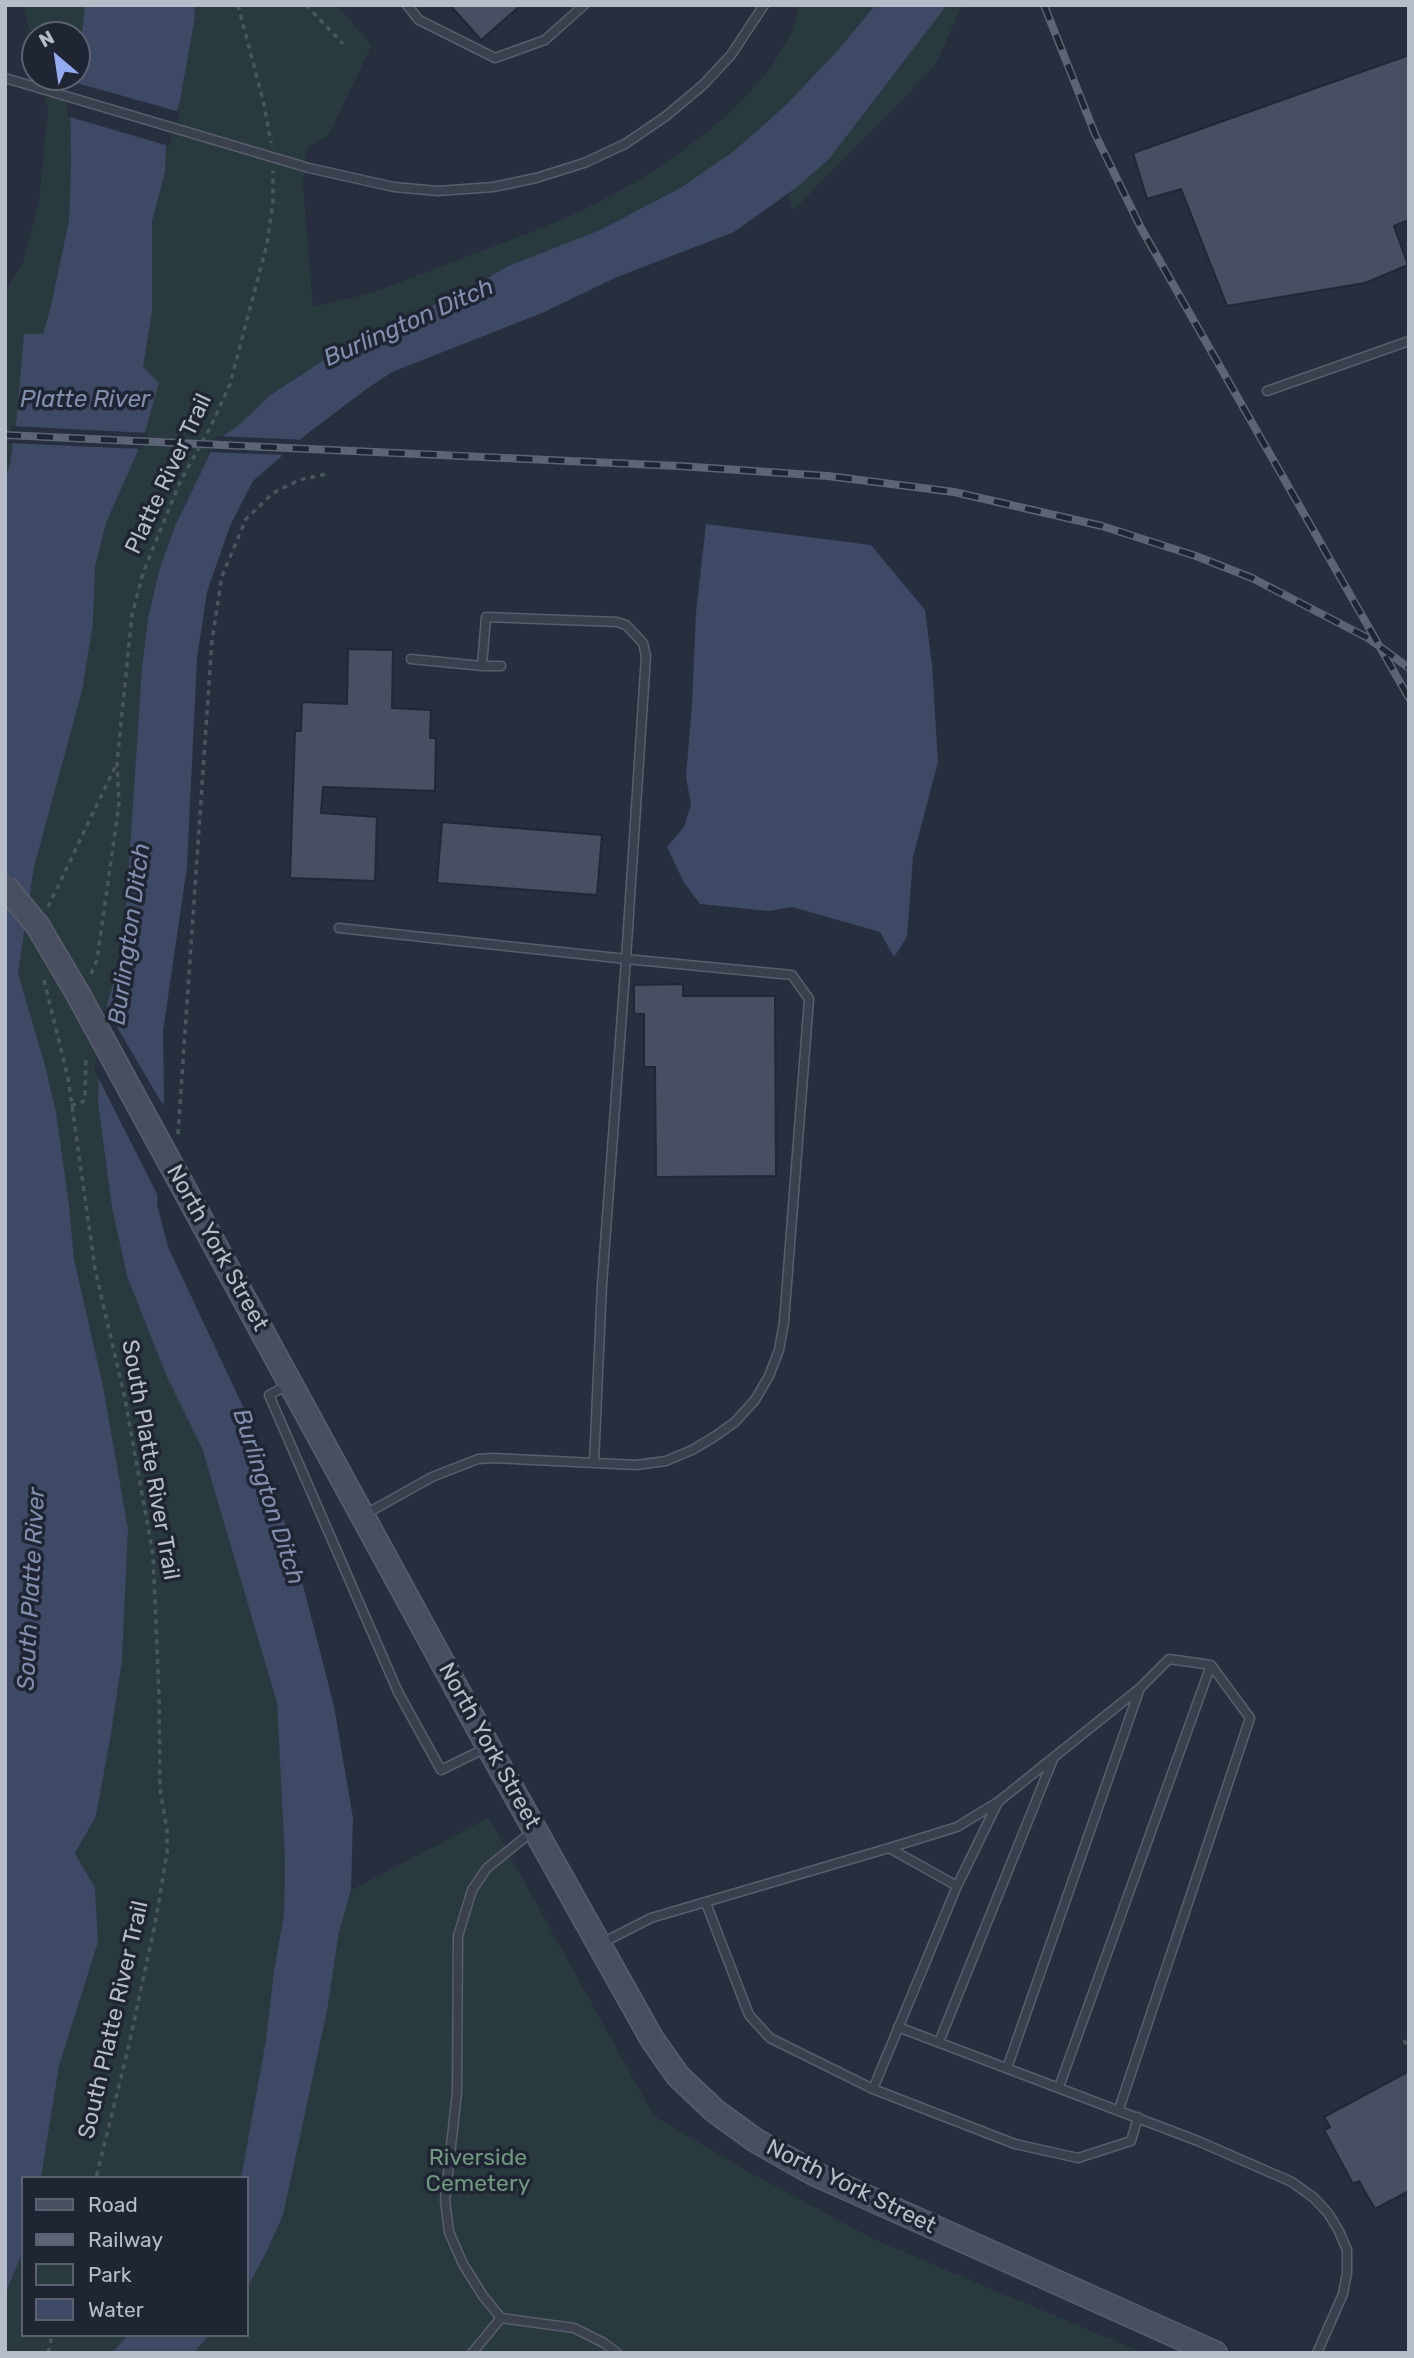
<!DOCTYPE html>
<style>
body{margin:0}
#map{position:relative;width:1414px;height:2358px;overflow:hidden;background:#272e3e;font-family:Rubik,sans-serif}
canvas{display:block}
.frame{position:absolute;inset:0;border:7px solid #b7bcc9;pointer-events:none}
.legend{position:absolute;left:21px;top:2176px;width:228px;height:161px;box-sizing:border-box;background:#202534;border:2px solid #5c6170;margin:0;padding:9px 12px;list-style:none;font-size:21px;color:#b7bcc9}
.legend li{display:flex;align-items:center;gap:14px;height:35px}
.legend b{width:35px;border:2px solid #5c6170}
.north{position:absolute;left:21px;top:21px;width:70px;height:70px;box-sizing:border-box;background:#202534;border:2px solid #5c6170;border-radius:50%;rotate:331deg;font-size:19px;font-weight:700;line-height:28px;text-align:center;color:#b7bcc9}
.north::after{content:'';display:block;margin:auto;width:24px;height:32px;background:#94abf1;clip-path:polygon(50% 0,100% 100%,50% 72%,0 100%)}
</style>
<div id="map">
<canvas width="1414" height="2358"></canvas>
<div class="frame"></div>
<ul class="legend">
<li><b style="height:9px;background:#494f61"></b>Road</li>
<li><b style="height:9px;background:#5d6475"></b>Railway</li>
<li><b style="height:19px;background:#293a3f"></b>Park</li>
<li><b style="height:19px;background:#3e4966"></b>Water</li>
</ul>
<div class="north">N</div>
</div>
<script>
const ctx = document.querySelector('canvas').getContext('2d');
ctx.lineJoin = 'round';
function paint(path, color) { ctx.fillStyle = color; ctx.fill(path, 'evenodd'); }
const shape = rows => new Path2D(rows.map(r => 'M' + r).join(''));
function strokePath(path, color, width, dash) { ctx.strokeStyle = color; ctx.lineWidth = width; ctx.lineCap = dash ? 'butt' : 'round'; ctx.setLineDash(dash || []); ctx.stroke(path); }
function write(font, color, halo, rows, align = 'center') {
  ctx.font = font + ' Rubik,sans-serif'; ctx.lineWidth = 7; ctx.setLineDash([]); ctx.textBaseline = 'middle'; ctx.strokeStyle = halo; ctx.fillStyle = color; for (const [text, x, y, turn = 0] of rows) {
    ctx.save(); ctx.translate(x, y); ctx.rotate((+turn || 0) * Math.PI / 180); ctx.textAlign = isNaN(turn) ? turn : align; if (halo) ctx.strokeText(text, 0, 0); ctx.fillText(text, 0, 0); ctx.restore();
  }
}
paint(shape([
 [23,5,85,5,82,33,77,50,77,35,35,35,35,47],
 [194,5,336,5,372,45,328,136,307,147,303,185,313,307,372,293,547,226,593,205,637,181,673,158,706,133,738,105,770,69,793,30,799,5,875,5,840,48,785,106,734,152,682,187,600,230,506,267,469,288,371,333,269,396,239,425,215,441,175,526,159,571,148,618,142,668,123,954,110,994,98,1103,112,1208,127,1276,166,1375,202,1448,277,1703,285,1861,284,1914,274,1971,266,2040,241,2178,41,2178,59,2066,98,1942,95,1888,75,1853,96,1816,111,1734,122,1660,128,1529,103,1386,74,1259,69,1205,44,1062,18,973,34,867,82,691,93,624,95,567,106,523,143,439,143,367,152,312,152,222,165,172,166,145,180,101,195,17],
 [947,5,962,5,935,66,793,211,788,194,829,159],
 [41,77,70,77,71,167,69,220,51,306,43,335,24,335,17,415,10,464,5,477,5,293,23,262,39,202,48,112],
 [489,1818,654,2116,754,2175,878,2241,1143,2353,193,2353,209,2335,247,2335,247,2288,266,2253,283,2215,327,2011,339,1932,351,1890],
 [23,2251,23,2335,128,2335,112,2353,5,2353,5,2295]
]), '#293a3f');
paint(shape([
 [85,5,194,5,195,17,180,101,166,145,165,172,152,222,152,312,143,367,159,383,143,439,106,523,95,567,93,624,82,691,34,867,18,973,44,1062,56,1112,69,1205,74,1259,103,1386,128,1529,122,1660,111,1734,96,1816,75,1853,95,1888,98,1942,59,2066,41,2178,23,2178,23,2251,5,2295,5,1952,7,1940,5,1932,5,477,10,464,17,415,24,334,43,334,51,306,69,220,71,167,70,77,77,77,77,50,82,33],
 [875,5,947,5,829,159,797,187,734,232,617,277,542,313,392,372,365,390,307,434,253,481,230,526,207,592,197,658,187,867,163,1031,164,1098,157,1204,168,1247,254,1430,295,1554,334,1706,353,1818,351,1890,339,1932,327,2011,293,2169,283,2215,266,2253,247,2288,247,2178,241,2178,266,2040,274,1971,284,1914,285,1861,277,1703,202,1448,166,1375,127,1276,112,1208,98,1103,100,1036,110,994,123,954,142,668,148,618,159,571,175,526,216,441,239,425,269,396,321,362,371,333,469,289,506,267,600,230,682,187,734,151,785,106,840,48],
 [706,524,871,545,925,610,932,665,938,762,913,857,907,937,894,957,880,932,792,907,769,911,700,904,683,881,667,847,684,827,691,805,686,777,692,705,696,613],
 [128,2335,209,2335,193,2353,112,2353]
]), '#3e4966');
paint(shape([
 [66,80,180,112,169,146,67,116],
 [12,426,148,433,142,449,9,443],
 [217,436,306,440,287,455,207,452,213,439],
 [104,1005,167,1112,163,1178,160,1200,95,1071,97,1036]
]), '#272e3e');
const building = shape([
 [450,5,521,5,481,40,450,5],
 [1409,55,1409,220,1394,226,1408,265,1365,283,1227,306,1181,189,1147,199,1133,153,1409,55],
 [348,649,393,650,392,708,431,710,430,738,436,738,435,791,323,787,321,813,377,817,375,881,290,878,295,731,301,731,302,702,347,704,348,649],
 [442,822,602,835,597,895,437,883,442,822],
 [683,984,683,996,775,996,776,1176,656,1177,655,1067,644,1067,644,1014,634,1014,634,985,683,984],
 [1409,2071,1409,2191,1375,2209,1359,2181,1353,2184,1324,2130,1330,2127,1324,2117,1409,2071]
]);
paint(building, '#484f62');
strokePath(building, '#222736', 2);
const service = shape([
 [407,5,419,20,495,58,545,40,584,5],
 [309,168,394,187,438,191,493,187,536,178,584,163,625,144,666,116,703,85,731,55,764,5],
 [1267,391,1409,341],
 [482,666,501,666],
 [339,928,626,959,646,656,643,643,626,625,617,622,486,617,482,666,411,659],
 [288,1385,269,1395,398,1692,441,1770,486,1748],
 [364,1515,432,1477,478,1459,493,1458,636,1465,666,1461,692,1450,714,1437,735,1422,755,1400,769,1376,779,1350,784,1322,809,999,792,975,626,959,602,1285,594,1463],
 [889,1848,957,1827,998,1802],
 [957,1886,998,1802,1140,1688,1169,1659,1211,1665,1250,1718,1119,2109],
 [602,1943,651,1918,889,1848,957,1886,873,2089,770,2038,749,2015,706,1903],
 [898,2027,1198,2141,1292,2182,1314,2198,1328,2213,1339,2231,1347,2250,1347,2273,1343,2294,1317,2353],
 [939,2042,1053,1759],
 [1007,2068,1140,1688],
 [1059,2087,1211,1665],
 [873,2089,1015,2144,1078,2158,1131,2141,1138,2117],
 [501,2318,483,2296,463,2264,449,2232,445,2200,457,2092,458,1936,472,1890,487,1868,534,1830],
 [472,2353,501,2318,574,2328,604,2343,617,2353]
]);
const secondary = shape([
 [78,994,488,1746,652,2039,678,2076,715,2111,755,2140,813,2173,1215,2353]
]);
strokePath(service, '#595e6c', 11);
strokePath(secondary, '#595e6c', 26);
strokePath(shape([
 [238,5,264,104,271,143],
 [306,5,343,44],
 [48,907,117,763],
 [91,974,97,960,119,804,117,763,132,615,143,573,180,482,211,426,230,384,267,244,273,202,273,171],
 [44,980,68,1078,95,1269,125,1399,153,1555,159,1694,160,1789,167,1830,167,1853,155,1924,128,2049,96,2178],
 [71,1105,79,1104,85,1100,86,1055],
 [178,1134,212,640,222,576,246,519,273,493,299,480,326,474],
 [1404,2040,1409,2049],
 [48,2353,52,2335]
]), '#47575c', 3.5, [5, 5]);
strokePath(service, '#3b404e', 8);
strokePath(secondary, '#494f61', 23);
const rail = shape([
 [1044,5,1095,134,1141,228,1409,698],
 [5,435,679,466,828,476,954,492,1102,526,1196,556,1252,578,1337,622,1368,638,1409,668]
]);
strokePath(rail, '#5d6475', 8);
strokePath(rail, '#202534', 5, [16]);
const serviceBridge = shape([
 [5,78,309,168]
]);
const secondaryBridge = shape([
 [5,886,38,926,78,994]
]);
strokePath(serviceBridge, '#595e6c', 11, []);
strokePath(secondaryBridge, '#595e6c', 26, []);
strokePath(serviceBridge, '#3b404e', 8);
strokePath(secondaryBridge, '#494f61', 23);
write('23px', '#b7bcc9', '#202534', [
 ["Platte River Trail",169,474,-65],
 ["North York Street",217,1248,61],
 ["South Platte River Trail",150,1460,80],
 ["North York Street",489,1746,61],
 ["South Platte River Trail",114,2020,-77],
 ["North York Street",851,2187,26]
]);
write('23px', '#70987f', '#202534', [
 ["Riverside",478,2158],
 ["Cemetery",478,2184]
]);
write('italic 24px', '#818eae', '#202534', [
 ["Burlington Ditch",409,323,-24],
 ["Platte River",85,400],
 ["Burlington Ditch",130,934,-82],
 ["Burlington Ditch",268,1497,72],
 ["South Platte River",32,1589,-87]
]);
</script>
